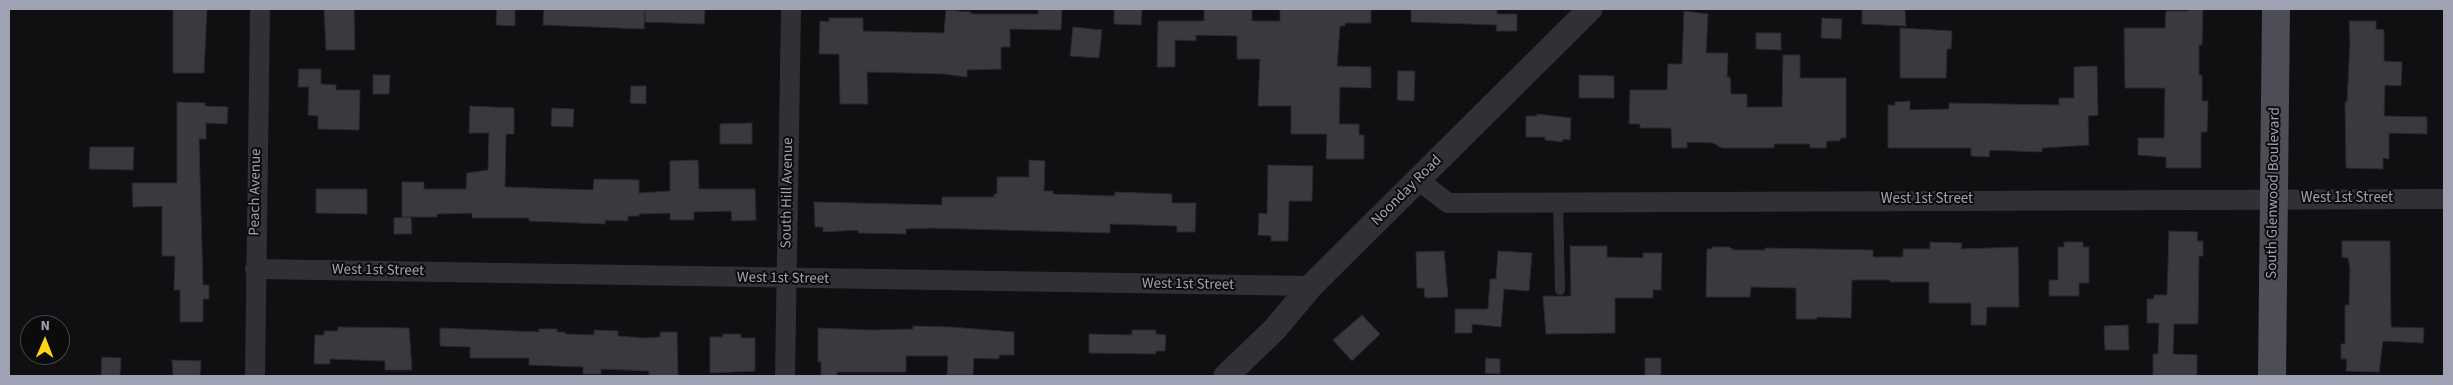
<!DOCTYPE html>
<style>
body{margin:0}
#map{position:relative;width:2453px;height:385px;overflow:hidden;background:#100f11;font-family:"Source Sans 3",sans-serif}
canvas{display:block}
.frame{position:absolute;inset:0;border:10px solid #9fa2b3;pointer-events:none}
.north{position:absolute;left:20px;top:315px;width:50px;height:50px;box-sizing:border-box;background:#0b0b0c;border:1px solid #46474f;border-radius:50%;rotate:1deg;font-size:14px;font-weight:700;line-height:20px;text-align:center;color:#9fa2b3}
.north::after{content:'';display:block;margin:auto;width:18px;height:22px;background:#ffd519;clip-path:polygon(50% 0,100% 100%,50% 72%,0 100%)}
</style>
<div id="map">
<canvas width="2453" height="385"></canvas>
<div class="frame"></div>
<div class="north">N</div>
</div>
<script>
const ctx = document.querySelector('canvas').getContext('2d');
ctx.lineJoin = 'round';
function paint(path, color) { ctx.fillStyle = color; ctx.fill(path, 'evenodd'); }
const shape = rows => new Path2D(rows.map(r => 'M' + r).join(''));
function strokePath(path, color, width, dash) { ctx.strokeStyle = color; ctx.lineWidth = width; ctx.lineCap = dash ? 'butt' : 'round'; ctx.setLineDash(dash || []); ctx.stroke(path); }
function write(font, color, halo, rows, align = 'center') {
  ctx.font = font + ' "Source Sans 3",sans-serif'; ctx.lineWidth = 4; ctx.setLineDash([]); ctx.textBaseline = 'middle'; ctx.strokeStyle = halo; ctx.fillStyle = color; for (const [text, x, y, turn = 0] of rows) {
    ctx.save(); ctx.translate(x, y); ctx.rotate((+turn || 0) * Math.PI / 180); ctx.textAlign = isNaN(turn) ? turn : align; if (halo) ctx.strokeText(text, 0, 0); ctx.fillText(text, 0, 0); ctx.restore();
  }
}
const building = shape([
 [173,9,207,9,204,73,173,73,173,9],
 [324,9,354,9,355,50,326,50,324,9],
 [497,9,515,9,515,26,496,25,497,9],
 [544,9,645,9,644,29,543,25,544,9],
 [645,9,705,9,704,24,645,22,645,9],
 [1038,9,1062,9,1061,30,1010,29,1010,47,1001,47,1001,69,967,70,967,77,944,74,867,72,868,104,840,104,839,54,819,54,820,21,829,22,829,18,863,18,863,31,944,33,946,10,971,12,971,14,1038,14,1038,9],
 [1114,9,1142,9,1141,25,1114,24,1114,9],
 [1204,9,1252,9,1252,21,1280,21,1280,9,1371,9,1371,23,1345,23,1345,26,1340,26,1337,66,1371,67,1371,88,1340,87,1339,124,1359,124,1359,135,1364,135,1364,159,1326,159,1327,134,1291,134,1291,106,1258,106,1260,59,1237,59,1237,36,1196,35,1196,41,1175,40,1175,67,1157,67,1158,21,1204,21,1204,9],
 [1411,9,1497,9,1497,14,1517,14,1517,31,1496,31,1497,25,1411,22,1411,9],
 [1862,9,1905,9,1906,26,1862,24,1862,9],
 [2188,9,2203,9,2202,45,2199,45,2199,75,2202,75,2202,101,2208,101,2207,132,2201,132,2201,168,2166,168,2166,157,2138,155,2138,138,2164,138,2165,88,2125,88,2124,28,2165,28,2166,11,2188,11,2188,9],
 [1684,11,1708,14,1706,53,1728,53,1727,77,1730,77,1731,94,1747,94,1747,107,1782,107,1783,55,1800,55,1800,78,1846,78,1846,138,1840,138,1840,141,1827,141,1826,148,1810,148,1810,144,1774,144,1774,148,1722,148,1713,143,1687,142,1687,148,1672,148,1671,128,1640,128,1640,124,1629,124,1630,90,1667,90,1668,64,1682,64,1684,11],
 [1822,18,1842,19,1841,39,1821,38,1822,18],
 [2349,21,2376,21,2376,29,2384,30,2384,61,2402,62,2401,86,2385,85,2384,116,2427,117,2427,134,2389,133,2389,159,2383,158,2383,169,2346,168,2345,102,2347,102,2350,42,2349,21],
 [1073,27,1102,30,1099,58,1070,56,1073,27],
 [1900,28,1952,31,1951,49,1947,49,1946,78,1900,78,1900,28],
 [1756,33,1781,33,1781,50,1756,49,1756,33],
 [2097,66,2098,115,2088,116,2089,145,2042,148,2042,152,1990,150,1989,157,1971,156,1971,148,1888,148,1888,105,1895,105,1895,102,1910,101,1910,110,1949,109,1949,103,2059,105,2059,98,2074,98,2074,67,2097,66],
 [299,69,321,69,321,84,336,85,336,90,360,90,359,130,318,129,318,116,308,115,309,87,298,87,299,69],
 [1398,71,1415,71,1414,101,1397,100,1398,71],
 [373,75,390,75,389,94,373,94,373,75],
 [1579,75,1614,76,1614,98,1579,98,1579,75],
 [631,86,646,86,646,104,630,103,631,86],
 [177,102,205,103,205,106,228,107,227,124,206,123,206,139,199,139,203,285,209,285,209,299,203,299,203,322,180,322,180,290,174,290,175,256,162,256,162,206,133,207,132,183,177,183,177,102],
 [470,106,514,108,514,134,506,134,505,187,593,190,594,179,639,180,639,193,670,191,670,161,698,160,699,189,755,189,756,220,732,221,731,211,694,212,694,220,670,220,670,213,639,214,639,216,628,216,628,221,605,220,605,224,529,221,529,218,472,218,472,213,437,214,437,217,402,217,402,182,424,182,424,189,466,189,467,173,488,170,489,133,469,133,470,106],
 [552,108,574,109,573,127,551,126,552,108],
 [1537,114,1571,118,1570,140,1563,139,1563,142,1545,140,1545,137,1526,137,1526,116,1537,116,1537,114],
 [752,123,752,144,720,144,720,124,752,123],
 [90,147,134,147,133,170,89,169,90,147],
 [1029,160,1045,161,1044,191,1053,191,1053,194,1115,196,1115,192,1172,194,1172,203,1196,203,1195,232,1177,232,1177,226,1110,224,1110,233,931,228,906,229,906,234,858,233,858,230,823,232,823,227,815,227,814,202,942,205,942,197,994,197,994,194,997,194,997,177,1029,177,1029,160],
 [1268,165,1313,166,1312,201,1289,201,1288,241,1271,241,1271,236,1258,235,1259,213,1267,214,1268,165],
 [316,189,367,189,367,214,316,213,316,189],
 [411,217,412,234,394,234,394,218,411,217],
 [2169,231,2198,232,2197,241,2203,241,2203,256,2199,256,2198,324,2174,324,2173,354,2197,355,2197,375,2193,376,2153,376,2153,354,2158,354,2159,323,2147,323,2147,299,2154,299,2154,295,2167,295,2169,231],
 [2342,241,2390,241,2391,327,2424,328,2423,343,2383,341,2379,372,2346,371,2347,359,2341,359,2341,344,2345,344,2345,305,2349,305,2350,268,2348,258,2342,257,2342,241],
 [1930,242,1962,243,1961,249,2018,247,2019,307,1987,307,1986,325,1971,325,1971,303,1929,303,1929,282,1890,282,1890,280,1852,280,1851,318,1817,317,1817,319,1796,319,1796,288,1751,287,1750,297,1706,297,1707,249,1712,249,1712,247,1729,247,1734,250,1765,250,1765,248,1873,250,1873,257,1903,257,1903,249,1930,249,1930,242],
 [2064,242,2083,242,2083,247,2089,247,2089,283,2079,283,2079,296,2049,296,2049,280,2058,280,2058,247,2064,247,2064,242],
 [1570,246,1607,246,1607,257,1643,258,1643,253,1662,253,1661,290,1653,290,1653,298,1615,298,1615,333,1546,334,1543,296,1571,296,1570,246],
 [1444,251,1448,297,1425,298,1424,288,1417,288,1416,252,1444,251],
 [1498,251,1532,253,1529,291,1504,289,1501,327,1472,324,1472,333,1455,333,1455,309,1488,309,1490,279,1496,279,1498,251],
 [1362,315,1380,334,1352,361,1333,340,1362,315],
 [2128,325,2129,350,2105,350,2104,326,2128,325],
 [913,326,951,327,1014,332,1014,355,999,355,999,359,974,358,973,375,947,375,948,356,906,356,906,372,837,372,837,376,821,376,821,362,818,362,818,328,872,330,913,329,913,326],
 [338,327,409,328,412,370,385,370,385,361,330,359,330,364,314,364,315,335,324,335,324,331,338,331,338,327],
 [440,328,539,332,539,329,557,329,557,332,565,332,565,334,594,335,594,330,618,331,618,336,644,338,660,337,660,332,677,332,678,376,649,376,649,371,601,369,601,374,583,374,583,367,529,365,529,358,470,358,470,347,440,346,440,328],
 [1132,330,1156,330,1156,334,1166,335,1165,351,1156,351,1156,354,1089,353,1089,334,1132,335,1132,330],
 [723,334,741,334,741,338,755,338,755,371,710,373,710,337,723,337,723,334],
 [102,357,121,358,120,376,101,376,102,357],
 [1486,358,1500,359,1500,374,1485,373,1486,358],
 [1645,358,1661,358,1661,376,1645,376,1645,358],
 [172,360,201,361,200,376,173,376,172,360]
]);
paint(building, '#39393f');
strokePath(building, '#2a292d', 1);
strokePath(shape([
 [1558,202,1560,290]
]), '#303036', 10);
strokePath(shape([
 [1418,180,1448,203,2444,199],
 [255,269,1311,286],
 [255,376,260,9],
 [785,376,791,9]
]), '#303036', 20);
strokePath(shape([
 [1226,376,1275,329,1311,286,1590,9]
]), '#303036', 25);
strokePath(shape([
 [2272,376,2276,9]
]), '#4c4d56', 28);
write('15px', '#9fa2b3', '#0b0b0c', [
 ["Noonday Road",1407,191,-45],
 ["Peach Avenue",256,192,-89],
 ["South Hill Avenue",788,193,-89],
 ["South Glenwood Boulevard",2274,193,-89],
 ["West 1st Street",2347,199],
 ["West 1st Street",1927,200],
 ["West 1st Street",378,271,1],
 ["West 1st Street",783,279,1],
 ["West 1st Street",1188,285,1]
]);
</script>
